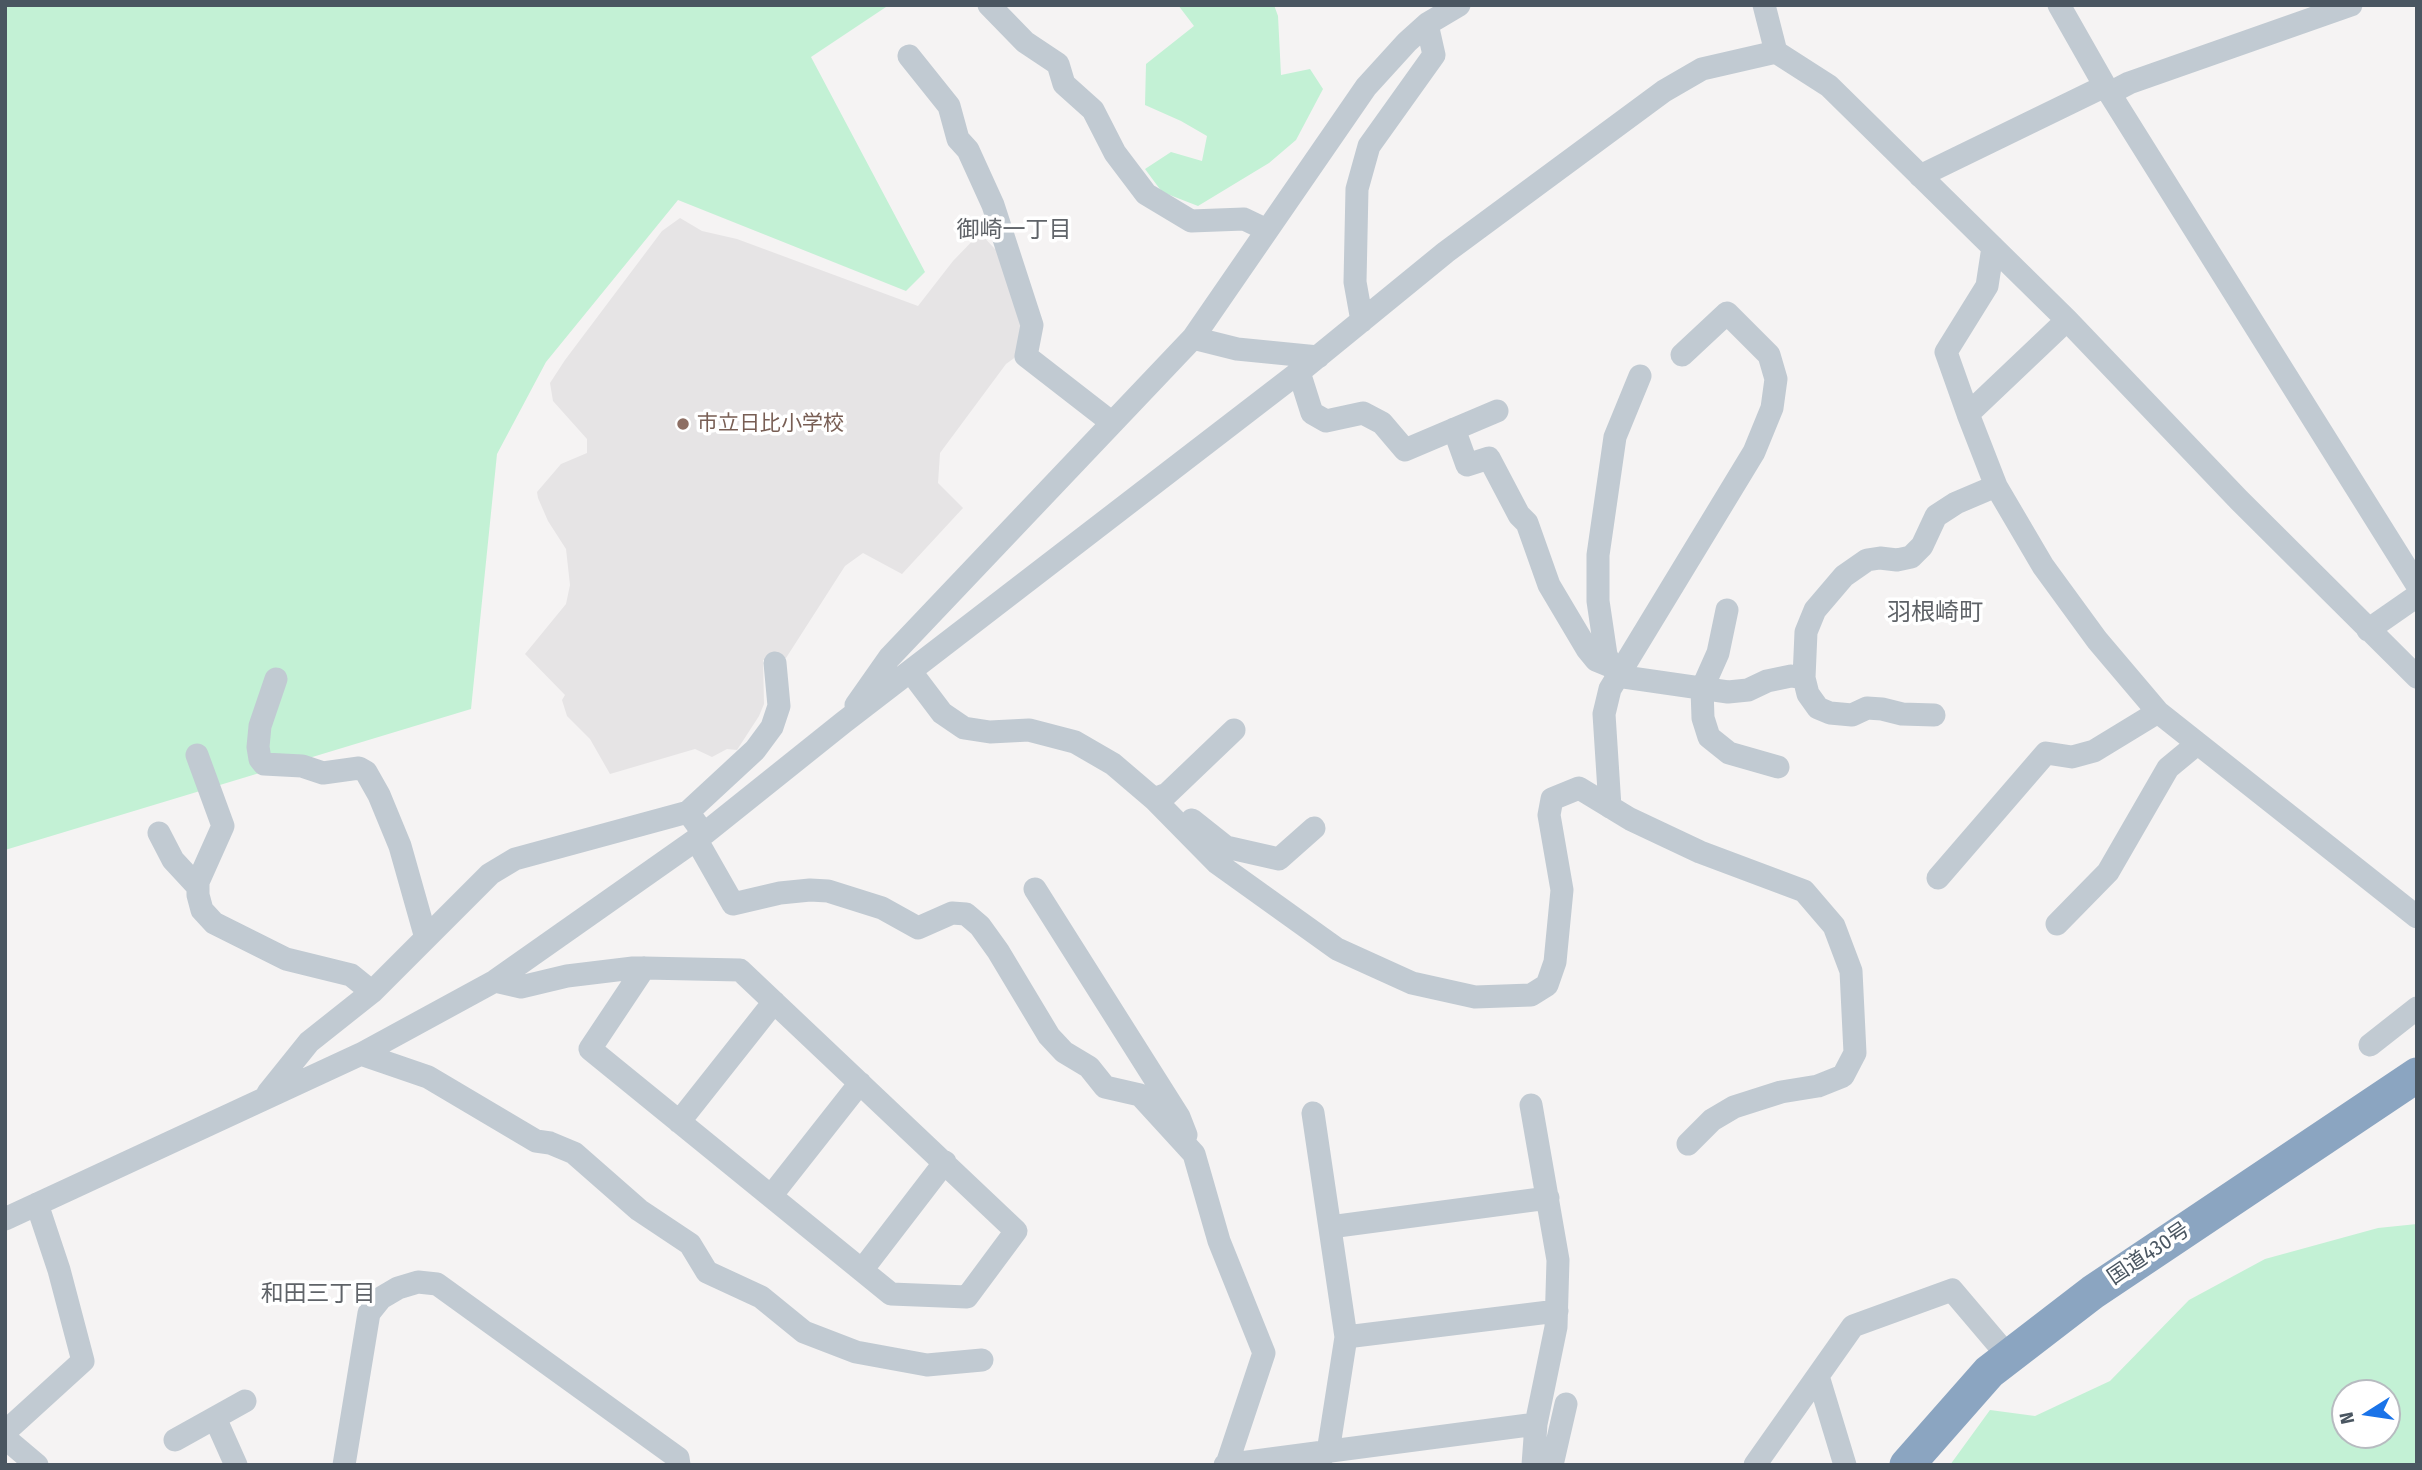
<!DOCTYPE html>
<meta charset="utf-8">
<style>
body{margin:0}
#map{position:relative;width:2422px;height:1470px;overflow:hidden;background:#f5f3f3;font-family:"Fira Sans Condensed",sans-serif}
canvas{display:block}
.frame{position:absolute;inset:0;border:7px solid #4a5661;pointer-events:none}
.north{position:absolute;left:2331px;top:1379px;width:70px;height:70px;box-sizing:border-box;background:#fff;border:2px solid #b7bbc0;border-radius:50%;rotate:258deg;font-size:19px;font-weight:700;line-height:28px;text-align:center;color:#4a5661}
.north::after{content:'';display:block;margin:auto;width:24px;height:32px;background:#1a73e8;clip-path:polygon(50% 0,100% 100%,50% 72%,0 100%)}
</style>
<div id="map">
<canvas width="2422" height="1470"></canvas>
<div class="frame"></div>
<div class="north">N</div>
</div>
<script>
const ctx = document.querySelector('canvas').getContext('2d');
ctx.lineJoin = 'round';
function paint(path, color) { ctx.fillStyle = color; ctx.fill(path, 'evenodd'); }
const shape = rows => new Path2D(rows.map(r => 'M' + r).join(''));
function strokePath(path, color, width, dash) { ctx.strokeStyle = color; ctx.lineWidth = width; ctx.lineCap = dash ? 'butt' : 'round'; ctx.setLineDash(dash || []); ctx.stroke(path); }
function write(font, color, halo, rows, align = 'center') {
  ctx.font = font + ' "Fira Sans Condensed","Noto Sans JP",sans-serif'; ctx.lineWidth = 7; ctx.setLineDash([]); ctx.textBaseline = 'middle'; ctx.strokeStyle = halo; ctx.fillStyle = color; for (const [text, x, y, turn = 0] of rows) {
    ctx.save(); ctx.translate(x, y); ctx.rotate((+turn || 0) * Math.PI / 180); ctx.textAlign = isNaN(turn) ? turn : align; if (halo) ctx.strokeText(text, 0, 0); ctx.fillText(text, 0, 0); ctx.restore();
  }
}
paint(shape([
 [680,218,702,231,737,239,918,306,953,261,980,233,995,249,1002,248,1026,332,1017,356,1006,364,940,453,938,483,963,508,902,574,863,553,845,566,786,658,763,660,764,704,759,716,737,750,727,749,712,757,695,749,610,774,590,739,567,716,562,700,565,695,525,654,566,604,570,585,566,549,548,521,538,498,537,492,561,464,587,453,587,439,553,401,550,383,565,360,662,231]
]), '#e6e4e5');
paint(shape([
 [5,5,889,5,811,57,925,272,906,291,678,200,546,362,497,454,471,709,5,850],
 [1178,5,1274,5,1278,16,1281,75,1310,69,1323,89,1296,140,1269,163,1198,206,1162,192,1145,169,1171,152,1202,161,1207,136,1181,121,1145,105,1146,64,1194,26],
 [2417,1224,2417,1465,1950,1465,1990,1410,2035,1416,2110,1381,2189,1300,2265,1259,2378,1228],
 [2345,1393,2387,1393,2387,1435,2345,1435]
]), '#c3f1d5');
strokePath(shape([
 [989,5,1025,42,1058,64,1064,84,1093,110,1115,153,1146,194,1191,221,1244,219,1267,230],
 [1764,5,1776,52,1829,86,2067,320,2239,500,2417,677],
 [2059,5,2105,86,2417,585],
 [909,56,949,106,958,139,968,150,993,205,1032,325,1026,356,1111,422],
 [2110,93,2129,83,2351,5],
 [1920,176,2105,86],
 [2067,320,1968,414,1996,486,2043,566,2097,640,2158,712,2417,917],
 [1362,321,1355,282,1357,189,1369,146,1434,55,1427,24,1459,5],
 [1193,338,1237,349,1318,357],
 [1299,372,1312,413,1326,421,1363,413,1382,423,1405,450,1497,411],
 [1640,376,1615,437,1598,555,1598,601,1606,655,1617,676,1728,692,1748,690,1767,681,1791,676,1804,678,1806,632,1815,610,1844,576,1867,560,1880,558,1897,560,1911,557,1922,546,1936,516,1956,503,1996,486],
 [1968,414,1946,352,1987,286,1993,247],
 [1454,429,1467,465,1489,458,1519,515,1527,523,1549,585,1587,649,1596,660,1613,667],
 [1727,610,1718,653,1702,689,1703,718,1709,737,1729,753,1778,767],
 [2368,630,2417,596],
 [911,672,942,713,964,728,990,732,1029,730,1075,742,1113,764,1154,799,1217,863,1337,949,1412,983,1475,997,1531,995,1547,985,1555,962,1562,890,1549,815,1552,799,1579,788,1630,819,1700,852,1804,891,1834,926,1851,971,1855,1053,1843,1076,1818,1086,1781,1092,1734,1107,1712,1120,1688,1144],
 [1804,678,1808,694,1818,708,1830,713,1852,715,1867,708,1882,709,1902,714,1934,715],
 [276,679,260,726,258,747,260,759,264,764,302,766,323,773,359,768,366,772,379,795,400,846,426,938],
 [856,705,889,658,1193,338,1366,87,1407,42,1427,24],
 [197,755,223,826,198,882,198,895,202,910,214,923,286,959,351,975,372,992],
 [1154,799,1167,794,1234,730],
 [1610,807,1604,714,1610,689,1754,452,1772,408,1776,379,1769,355,1727,313,1682,355],
 [688,812,755,750,772,727,779,706,775,663],
 [1192,820,1226,847,1279,859,1314,828],
 [159,833,173,860,198,887],
 [696,839,733,904,780,893,810,890,828,891,882,908,918,928,952,913,966,914,980,926,998,951,1049,1036,1064,1052,1089,1067,1105,1087,1140,1095,1194,1154,1219,1241,1264,1353,1227,1464],
 [1938,878,2046,753,2072,757,2094,751,2158,712],
 [1035,889,1179,1117,1186,1135],
 [2057,924,2108,872,2168,768,2197,744],
 [495,981,521,987,567,976,633,968,644,968,740,970,1016,1231,967,1297,891,1294,590,1049,644,968],
 [2370,1045,2417,1008],
 [361,1054,428,1077,536,1141,550,1143,574,1153,639,1210,690,1244,707,1272,761,1297,804,1332,856,1352,927,1365,982,1360],
 [268,1093,309,1042,372,992,490,874,515,859,688,812,704,834],
 [1531,1105,1558,1260,1556,1327,1536,1424,1533,1465],
 [1313,1113,1346,1337,1328,1452],
 [679,1122,774,1002],
 [771,1196,860,1083],
 [5,1219,361,1054,495,981,704,834,844,722,1299,372,1446,252,1664,91,1702,69,1776,52],
 [1330,1227,1548,1198],
 [862,1270,945,1162],
 [1346,1337,1557,1311],
 [1818,1376,1845,1465],
 [215,1418,236,1465],
 [5,1432,83,1361,59,1270,37,1204],
 [5,1438,37,1465],
 [175,1440,245,1401],
 [344,1465,369,1313,381,1298,398,1288,418,1282,437,1284,678,1458,679,1465],
 [1225,1465,1536,1424],
 [1552,1465,1566,1404],
 [1755,1465,1853,1326,1952,1290,2008,1356]
]), '#c1cad2', 23);
strokePath(shape([
 [1907,1465,1989,1372,2093,1292,2417,1075]
]), '#8ba5c1', 35);
for (const [x, y, r, color] of [
 [683,424,7,"#8d6e63"]
]) { const dot = new Path2D(); dot.arc(x, y, r, 0, 2 * Math.PI); ctx.fillStyle = color; ctx.fill(dot); strokePath(dot, '#fff', 2.5); }
write('21px', '#785e54', '#fff', [
 ["市立日比小学校",697,424]
], 'left');
write('21px', '#4a5661', '#fff', [
 ["国道430号",2149,1254,-34]
]);
write('23px', '#5f6368', '#fff', [
 ["御崎一丁目",1014,231],
 ["和田三丁目",318,1295]
]);
write('24px', '#5f6368', '#fff', [
 ["羽根崎町",1935,613]
]);
</script>
